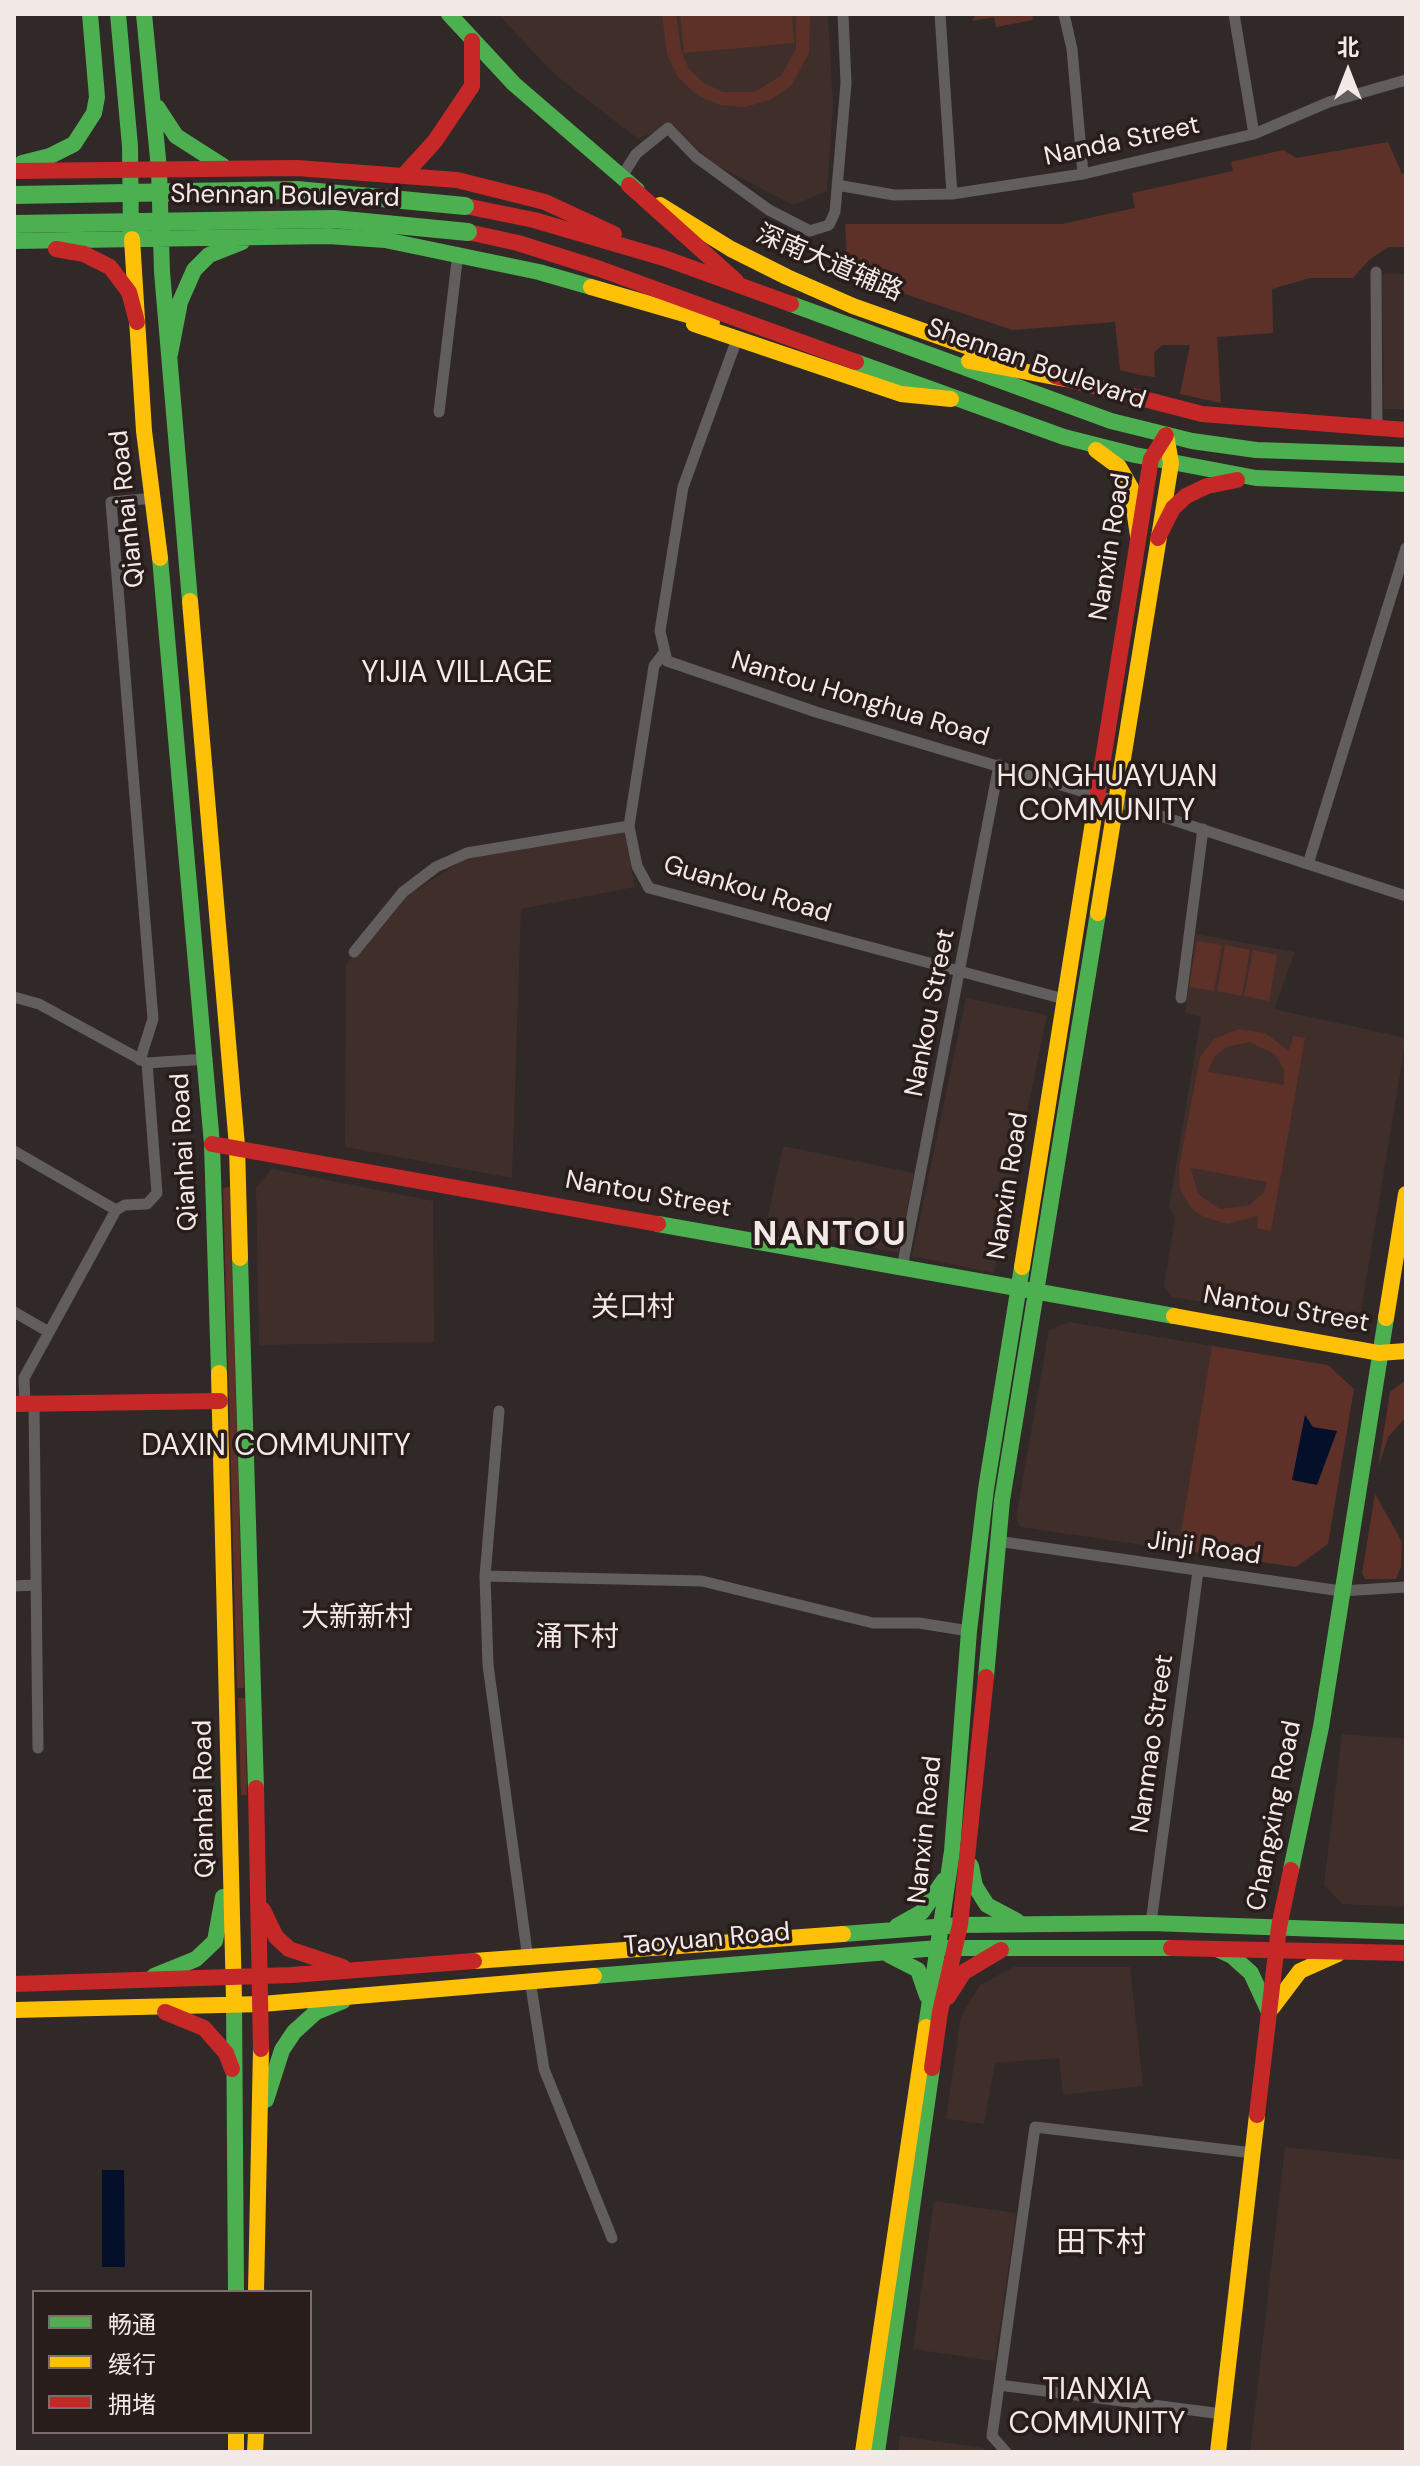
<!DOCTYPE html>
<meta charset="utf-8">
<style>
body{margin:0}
#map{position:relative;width:1420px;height:2466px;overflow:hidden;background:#302928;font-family:"DM Sans","Noto Sans SC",sans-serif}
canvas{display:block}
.frame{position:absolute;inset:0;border:16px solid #f3eae8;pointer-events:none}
.legend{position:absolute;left:32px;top:2290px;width:280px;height:144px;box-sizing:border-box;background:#291d1b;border:2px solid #7a6f6d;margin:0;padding:10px 14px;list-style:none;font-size:24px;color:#f3eae8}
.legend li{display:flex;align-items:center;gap:16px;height:40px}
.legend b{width:40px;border:2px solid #7a6f6d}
.north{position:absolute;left:1308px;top:32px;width:80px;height:80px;-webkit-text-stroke:6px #291d1b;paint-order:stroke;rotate:0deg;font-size:22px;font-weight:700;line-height:32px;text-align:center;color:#f3eae8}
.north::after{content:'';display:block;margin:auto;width:28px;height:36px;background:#f3eae8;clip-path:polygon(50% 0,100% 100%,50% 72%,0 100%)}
</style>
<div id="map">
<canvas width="1420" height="2466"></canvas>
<div class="frame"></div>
<ul class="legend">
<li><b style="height:10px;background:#4caf50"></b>畅通</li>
<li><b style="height:10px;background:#ffc107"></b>缓行</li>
<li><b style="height:10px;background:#c62828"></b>拥堵</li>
</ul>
<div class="north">北</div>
</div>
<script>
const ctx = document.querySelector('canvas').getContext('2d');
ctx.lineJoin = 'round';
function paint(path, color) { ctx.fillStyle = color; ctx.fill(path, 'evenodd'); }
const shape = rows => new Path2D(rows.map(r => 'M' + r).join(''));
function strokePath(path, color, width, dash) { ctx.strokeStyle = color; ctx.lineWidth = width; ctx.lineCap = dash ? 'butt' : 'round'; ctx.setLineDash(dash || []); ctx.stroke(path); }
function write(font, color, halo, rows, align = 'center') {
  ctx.font = font + ' "DM Sans","Noto Sans SC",sans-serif'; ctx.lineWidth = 7; ctx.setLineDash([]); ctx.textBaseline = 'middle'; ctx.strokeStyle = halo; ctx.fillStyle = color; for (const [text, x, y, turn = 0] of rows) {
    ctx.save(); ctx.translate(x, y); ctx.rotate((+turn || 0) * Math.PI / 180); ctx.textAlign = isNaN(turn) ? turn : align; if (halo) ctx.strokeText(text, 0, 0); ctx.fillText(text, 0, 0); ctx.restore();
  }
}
paint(shape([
 [498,14,828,14,833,107,827,191,793,205,712,163,672,124,638,139,553,73],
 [1382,274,1406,274,1406,409,1384,409],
 [624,831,635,887,521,909,512,1178,345,1147,346,965,407,882,416,890,468,857],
 [1196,934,1295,952,1274,1009,1406,1038,1361,1311,1342,1325,1172,1297,1164,1286,1175,1218,1169,1207,1201,1017,1185,1013],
 [966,998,1047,1015,994,1273,912,1256],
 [783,1146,914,1173,898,1253,766,1226],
 [272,1169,433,1201,434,1342,259,1345,256,1188],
 [1069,1322,1212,1346,1178,1550,1020,1527,1016,1518,1049,1330],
 [1342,1734,1406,1739,1406,1907,1342,1904,1324,1885],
 [1014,1967,1130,1967,1143,2086,1063,2095,1059,2058,995,2063,984,2124,946,2119,961,2016,980,1985],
 [1285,2147,1406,2160,1406,2452,1250,2452],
 [934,2201,1016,2213,995,2361,913,2349],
 [900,2436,983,2448,986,2452,898,2452]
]), '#402e2b');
paint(shape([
 [662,14,676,14,681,50,689,69,704,83,723,92,754,92,781,76,796,49,796,14,810,14,809,53,791,86,770,100,745,107,720,105,697,95,678,77,667,54],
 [680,14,792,14,794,43,684,53],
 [976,14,1032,14,1033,20,996,27,994,17,972,21],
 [1388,142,1402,174,1406,174,1406,247,1388,247,1369,260,1353,278,1310,278,1272,289,1273,333,1217,337,1221,403,1180,394,1190,345,1162,345,1154,353,1155,377,1140,375,1120,370,1115,322,1013,330,848,275,845,224,1062,224,1135,208,1132,193,1233,171,1231,162,1283,150,1296,158],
 [1197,941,1222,945,1214,991,1189,987],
 [1225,945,1250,950,1242,996,1217,991],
 [1253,950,1277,955,1269,1001,1244,996],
 [1239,1029,1265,1033,1289,1051,1293,1036,1305,1038,1271,1231,1257,1228,1258,1216,1227,1224,1202,1216,1191,1208,1180,1189,1179,1167,1200,1057,1214,1039],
 [1249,1042,1275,1054,1284,1070,1284,1085,1208,1072,1214,1057,1226,1047],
 [1191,1169,1192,1168,1267,1182,1264,1192,1250,1205,1220,1209,1198,1194],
 [230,1187,244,1688,237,1688,223,1188],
 [1212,1346,1328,1365,1354,1389,1328,1544,1296,1567,1178,1550],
 [1406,1380,1406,1417,1388,1437,1378,1468,1390,1392],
 [1375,1494,1402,1542,1401,1567,1396,1579,1365,1579,1362,1573],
 [238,1698,245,1698,247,1795,241,1795]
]), '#5e3128');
paint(shape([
 [1305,1415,1313,1427,1337,1431,1317,1485,1292,1480],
 [102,2170,124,2170,125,2267,102,2267]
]), '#04102a');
strokePath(shape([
 [940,14,952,194],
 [1064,14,1072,49,1083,174],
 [1234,14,1254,134],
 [621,178,636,154,668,128,696,157,769,210,810,231,829,225,835,212,846,83,843,14],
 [837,185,894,195,952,194,1083,174,1254,134,1329,102,1406,80],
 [1376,272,1377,429],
 [737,339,683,487,660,631,667,661,816,712,1118,802,1406,896],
 [439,412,458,253],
 [663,654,654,666,629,826,637,866,649,888,1064,999],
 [1308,864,1406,548],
 [354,952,403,892,436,867,467,853,629,826],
 [14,997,39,1004,147,1063,207,1059],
 [1181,998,1203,829],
 [140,1060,153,1019,111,502,154,498],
 [14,1151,116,1210],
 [902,1268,999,765],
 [14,1312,49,1332],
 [25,1404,24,1378,116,1210,125,1205,147,1204,157,1193,147,1063],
 [34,1404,38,1748],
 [499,1411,485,1576,488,1665,528,1959],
 [997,1541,1341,1591,1406,1587],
 [485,1576,702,1581,873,1623,919,1623,969,1631],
 [14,1586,36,1585],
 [1151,1923,1198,1571],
 [530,1980,544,2069,612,2238],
 [999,2385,1222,2414],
 [1006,2452,992,2436,1035,2127,1253,2153]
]), '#625e5e', 11);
strokePath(shape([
 [118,14,130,146,131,237],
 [144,14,159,169],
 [449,14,514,84,637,190],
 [157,107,176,136,223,166],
 [22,163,50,156,74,144,94,113,97,97,90,14],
 [159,169,162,272,190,601],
 [14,241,328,236,385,240,539,272,591,287],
 [791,304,1111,421,1192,441,1256,450,1406,455],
 [170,354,180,302,194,270,209,255,242,242],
 [856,362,1064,437,1135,455,1256,478,1406,484],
 [160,558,212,1144,219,1373],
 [658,1224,1174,1316],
 [240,1258,256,1788],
 [986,1677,1002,1500,1098,913],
 [971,1866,975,1886,987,1905,1017,1921],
 [1291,1870,1321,1727,1386,1318],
 [897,1926,922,1912,944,1880],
 [843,1934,960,1925,1151,1923,1406,1932],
 [1217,1949,1232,1956,1251,1973,1269,2012],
 [889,1955,918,1970,927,1996],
 [154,1976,196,1959,215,1941,223,1897],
 [594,1976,938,1948,1171,1948],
 [234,1999,236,2292],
 [926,2027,952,1851,969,1631,986,1489,1022,1267],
 [266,2100,282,2050,294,2032,316,2012,343,2001],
 [877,2452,932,2068]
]), '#4caf50', 16);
strokePath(shape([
 [660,205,731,249,787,277,853,306,1014,363],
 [132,239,144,431,160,558],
 [591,287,712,322],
 [694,324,901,394,951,399],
 [969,361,1065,379],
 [1096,450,1119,467,1131,488,1138,536],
 [190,601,237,1146,240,1258],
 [1098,913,1171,463,1166,435],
 [1022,1267,1097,797],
 [1174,1316,1379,1353,1406,1351],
 [1386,1318,1406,1194],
 [219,1373,234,1999],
 [474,1961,843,1934],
 [1272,2008,1300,1971,1338,1954],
 [14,2010,262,2004,594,1976],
 [256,2292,261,2049],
 [236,2432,236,2452],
 [255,2452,256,2432],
 [863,2452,926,2027],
 [1218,2452,1257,2115]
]), '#ffc107', 16);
strokePath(shape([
 [14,171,297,168,457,180,545,202,614,234],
 [405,174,435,141,472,86,472,41],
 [629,185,736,281],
 [465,206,534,220,664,258,791,304],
 [468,232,518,243,600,269,856,362],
 [56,249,84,254,110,267,129,292,137,322],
 [1055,376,1202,414,1406,430],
 [1158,538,1173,508,1186,496,1207,486,1237,480],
 [1097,797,1151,459,1166,435],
 [212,1144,658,1224],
 [14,1404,220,1401],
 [256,1788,261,2049],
 [263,1910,276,1937,289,1949,343,1967],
 [1171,1948,1406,1953],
 [14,1984,292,1975,474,1961],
 [948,1997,964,1972,1001,1950],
 [165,2012,204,2028,226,2053,232,2069],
 [932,2068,940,2012,960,1925,986,1677],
 [1257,2115,1279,1927,1291,1870]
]), '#c62828', 16);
strokePath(shape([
 [14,195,297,190,465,206],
 [14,224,334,219,468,232]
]), '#4caf50', 18);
write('26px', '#f3eae8', '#291d1b', [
 ["Nanda Street",1122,142,-12],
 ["Shennan Boulevard",285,197,1],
 ["深南大道辅路",829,264,23],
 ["Shennan Boulevard",1036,365,19],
 ["Qianhai Road",128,509,-96],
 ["Nanxin Road",1111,547,-81],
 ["Nantou Honghua Road",860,700,17],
 ["Guankou Road",747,890,17],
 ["Nankou Street",931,1013,-79],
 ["Qianhai Road",185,1152,-93],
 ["Nanxin Road",1009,1186,-81],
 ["Nantou Street",648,1195,10],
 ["Nantou Street",1286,1310,10],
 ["Jinji Road",1204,1549,8],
 ["Nanmao Street",1153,1744,-82],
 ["Qianhai Road",205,1799,-91],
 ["Changxing Road",1275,1816,-79],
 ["Nanxin Road",926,1830,-84],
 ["Taoyuan Road",707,1940,-5]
]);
write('28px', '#f3eae8', '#291d1b', [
 ["关口村",633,1309],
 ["大新新村",357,1619],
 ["涌下村",577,1639]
]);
write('30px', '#f3eae8', '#291d1b', [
 ["YIJIA VILLAGE",457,674],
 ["HONGHUAYUAN",1107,778],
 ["COMMUNITY",1107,812],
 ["DAXIN COMMUNITY",276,1447],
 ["田下村",1101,2244],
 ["TIANXIA",1097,2391],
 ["COMMUNITY",1097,2425]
]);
ctx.letterSpacing = '2px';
write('bold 34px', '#f3eae8', '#291d1b', [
 ["NANTOU",830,1236]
]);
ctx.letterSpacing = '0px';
</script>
